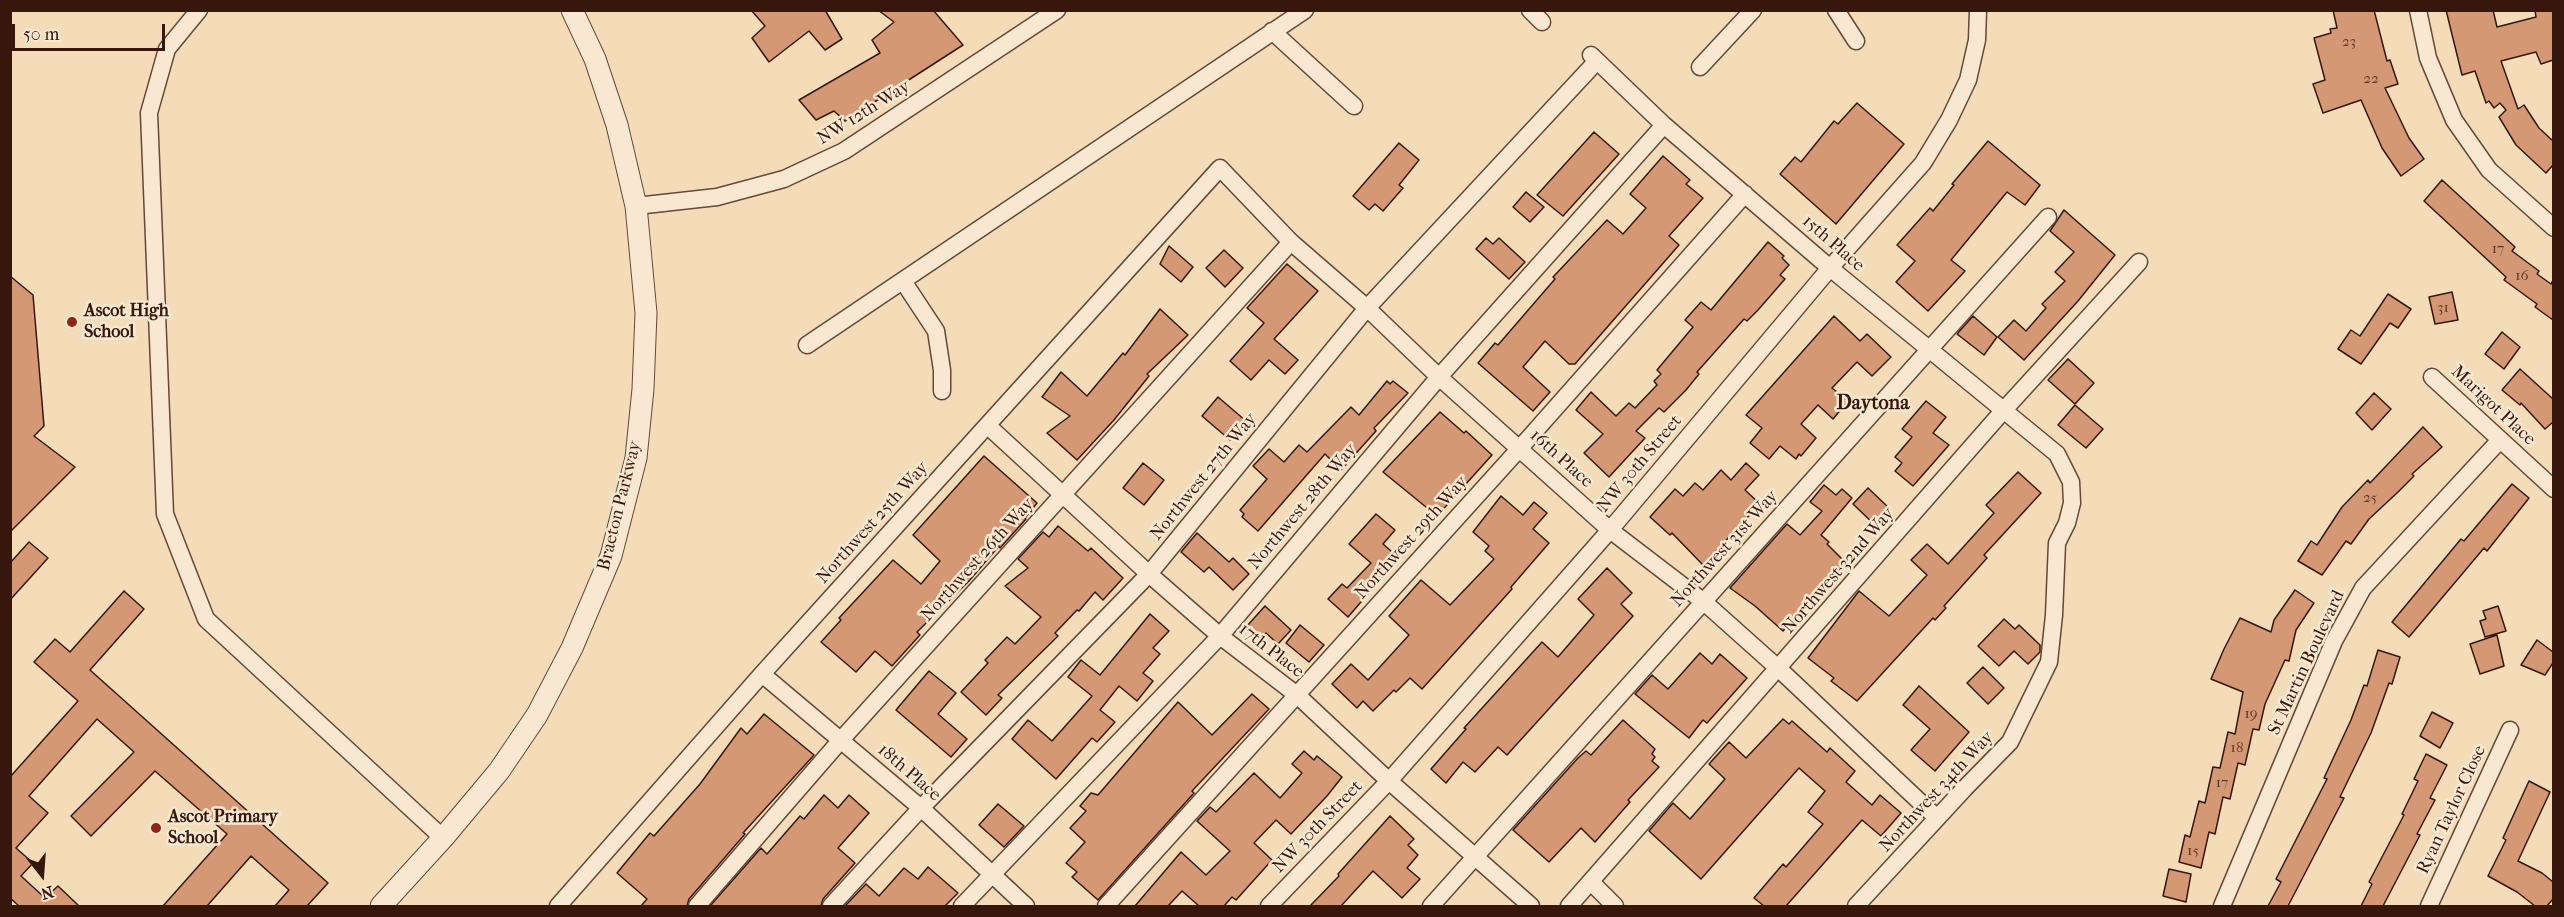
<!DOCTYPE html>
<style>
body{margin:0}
#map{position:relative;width:2564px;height:917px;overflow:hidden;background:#f4dcb8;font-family:"IM FELL French Canon",serif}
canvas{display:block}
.frame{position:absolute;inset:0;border:12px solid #37170c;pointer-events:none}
.north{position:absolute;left:12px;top:845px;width:60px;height:60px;-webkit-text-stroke:4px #f8e8d1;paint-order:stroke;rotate:163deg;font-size:16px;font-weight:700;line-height:24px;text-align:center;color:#37170c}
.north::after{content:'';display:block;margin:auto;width:21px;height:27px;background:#37170c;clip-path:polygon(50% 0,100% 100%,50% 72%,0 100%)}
.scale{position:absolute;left:12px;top:24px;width:153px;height:27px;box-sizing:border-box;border:3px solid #37170c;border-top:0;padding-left:8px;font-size:18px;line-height:21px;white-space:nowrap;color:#37170c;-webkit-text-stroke:4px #f8e8d1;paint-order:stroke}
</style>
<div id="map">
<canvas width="2564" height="917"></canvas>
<div class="frame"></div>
<div class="north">N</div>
<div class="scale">50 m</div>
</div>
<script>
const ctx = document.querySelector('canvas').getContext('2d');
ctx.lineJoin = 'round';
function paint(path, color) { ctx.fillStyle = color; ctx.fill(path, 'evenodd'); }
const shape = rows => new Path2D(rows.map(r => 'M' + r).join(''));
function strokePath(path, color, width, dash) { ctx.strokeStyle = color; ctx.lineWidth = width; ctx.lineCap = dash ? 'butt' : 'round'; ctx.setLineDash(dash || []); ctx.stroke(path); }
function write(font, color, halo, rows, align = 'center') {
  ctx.font = font + ' "IM FELL French Canon",serif'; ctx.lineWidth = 5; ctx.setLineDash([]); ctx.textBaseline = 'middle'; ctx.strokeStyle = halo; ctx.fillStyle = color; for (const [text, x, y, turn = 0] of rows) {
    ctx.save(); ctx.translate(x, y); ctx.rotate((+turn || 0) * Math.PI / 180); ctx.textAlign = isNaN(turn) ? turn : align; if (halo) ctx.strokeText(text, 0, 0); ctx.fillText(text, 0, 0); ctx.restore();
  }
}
const building = shape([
 [751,10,825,10,842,39,825,50,809,31,769,62,752,38,765,26,751,10],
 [878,10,933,10,963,45,845,121,834,111,816,120,799,100,880,53,872,40,894,22,878,10],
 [2333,10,2374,10,2387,61,2390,60,2398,84,2385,88,2409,138,2424,159,2401,176,2382,148,2361,100,2323,113,2313,84,2325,80,2314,38,2331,33,2330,29,2337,28,2333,10],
 [2446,10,2493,10,2497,27,2536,17,2535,10,2553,10,2553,60,2541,64,2536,52,2501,61,2518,109,2524,105,2539,128,2553,141,2553,165,2546,173,2516,145,2499,117,2506,110,2500,103,2494,108,2489,101,2486,103,2475,71,2462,75,2446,10],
 [1857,103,1904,144,1836,224,1780,174,1795,157,1801,162,1834,121,1838,124,1857,103],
 [1594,132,1619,154,1563,216,1537,195,1594,132],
 [1988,141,2040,185,2025,205,2007,192,1951,260,1965,271,1928,311,1896,282,1915,261,1897,245,1930,208,1933,211,1954,185,1952,184,1988,141],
 [1399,143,1419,160,1399,185,1403,188,1383,211,1375,204,1369,210,1353,196,1399,143],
 [1663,156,1690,180,1686,184,1703,198,1669,236,1679,245,1575,364,1569,364,1545,341,1523,367,1550,392,1533,411,1478,363,1495,343,1498,345,1555,279,1553,277,1607,220,1623,234,1646,208,1630,194,1663,156],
 [2442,180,2515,247,2512,251,2539,271,2537,274,2551,284,2553,280,2553,320,2535,307,2537,304,2504,280,2506,277,2424,201,2442,180],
 [1526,192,1544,207,1530,222,1513,207,1526,192],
 [2064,210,2115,255,2078,301,2024,360,1998,337,2014,320,2026,331,2046,308,2042,304,2065,281,2055,272,2074,252,2050,231,2064,210],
 [1486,238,1493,244,1499,238,1525,262,1509,279,1476,249,1486,238],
 [1768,242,1784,256,1782,258,1789,265,1780,275,1785,279,1758,310,1747,321,1744,319,1697,372,1699,374,1686,390,1664,412,1659,408,1636,431,1645,438,1609,477,1584,453,1603,434,1576,410,1591,392,1616,416,1629,403,1635,408,1657,385,1654,381,1661,374,1657,370,1693,327,1685,320,1701,302,1711,310,1768,242],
 [1169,246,1193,267,1181,282,1160,264,1169,246],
 [1224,250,1243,268,1225,287,1206,268,1224,250],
 [1287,264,1318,291,1274,339,1298,360,1285,374,1269,360,1251,380,1230,361,1264,323,1247,308,1287,264],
 [10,276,33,295,44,426,34,436,75,467,10,532,10,276],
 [2452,292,2458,320,2435,324,2429,297,2452,292],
 [2388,294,2411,309,2398,328,2390,323,2361,364,2338,349,2351,330,2360,336,2388,294],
 [1160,309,1188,335,1147,374,1149,376,1114,420,1077,460,1047,433,1070,416,1042,397,1061,372,1087,396,1123,353,1125,355,1160,309],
 [1834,316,1860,341,1867,334,1891,357,1872,376,1857,362,1832,388,1848,401,1833,419,1818,405,1801,424,1816,438,1801,456,1799,454,1796,459,1780,446,1769,459,1750,443,1762,428,1746,415,1834,316],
 [1973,316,1997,337,1984,355,1957,334,1973,316],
 [2502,332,2520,347,2504,369,2485,354,2502,332],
 [2068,359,2094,383,2075,404,2048,380,2068,359],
 [2520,369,2553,399,2553,422,2545,429,2521,403,2520,405,2502,390,2520,369],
 [1387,381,1390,384,1393,381,1408,393,1374,428,1376,431,1341,470,1325,454,1258,531,1242,517,1244,514,1240,510,1267,479,1253,466,1269,449,1284,462,1299,445,1307,452,1351,407,1359,415,1387,381],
 [2374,393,2391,409,2372,430,2356,413,2374,393],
 [1218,397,1246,421,1230,440,1202,416,1218,397],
 [1926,401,1946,417,1933,433,1949,445,1913,486,1895,471,1902,463,1895,457,1912,437,1902,429,1926,401],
 [2075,405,2103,429,2086,448,2058,425,2075,405],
 [1440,412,1464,433,1466,431,1492,455,1437,516,1383,472,1440,412],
 [2423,427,2442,447,2412,474,2414,476,2398,492,2369,519,2351,544,2346,541,2322,575,2298,561,2311,541,2317,545,2342,507,2368,480,2370,483,2423,427],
 [984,456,1037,503,1025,518,1026,519,1000,548,999,546,969,581,917,632,920,635,892,666,875,651,856,672,821,642,841,620,839,618,893,560,921,584,940,561,913,535,984,456],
 [1143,463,1164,480,1144,505,1123,488,1143,463],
 [1746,463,1759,475,1745,490,1760,504,1703,565,1672,533,1670,535,1650,517,1675,489,1683,496,1695,483,1703,490,1721,470,1731,480,1746,463],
 [2018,472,2041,493,1984,555,1987,558,1944,606,1946,608,1935,620,1933,618,1857,701,1831,681,1834,678,1808,658,1859,591,1889,616,1927,575,1911,560,1927,544,1948,564,1994,513,1986,505,2018,472],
 [2512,484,2529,498,2487,551,2484,548,2409,637,2392,622,2461,539,2464,541,2512,484],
 [1824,485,1836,495,1842,489,1852,498,1821,535,1829,542,1827,544,1846,563,1783,631,1755,606,1730,588,1787,524,1800,535,1822,511,1810,502,1824,485],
 [1868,488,1889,508,1889,514,1877,527,1853,504,1868,488],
 [1501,496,1523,515,1534,502,1547,513,1533,529,1549,543,1511,587,1512,589,1422,689,1410,678,1396,692,1394,690,1373,711,1363,701,1357,708,1332,684,1351,664,1368,680,1409,635,1389,616,1421,580,1450,605,1494,559,1485,551,1489,546,1473,532,1501,496],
 [1376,514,1395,530,1383,544,1399,558,1348,617,1328,599,1342,584,1347,588,1371,563,1349,544,1376,514],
 [1058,526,1088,551,1091,548,1123,578,1103,600,1095,592,1079,611,1077,610,1055,633,1058,636,998,695,1002,698,986,715,961,692,988,663,985,660,1007,637,1015,644,1041,617,1005,586,1028,568,1018,559,1043,532,1049,537,1058,526],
 [1197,533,1229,562,1233,558,1249,574,1233,590,1209,567,1204,572,1181,552,1197,533],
 [29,542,48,558,10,600,10,563,29,542],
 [1607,568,1632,593,1621,604,1633,616,1507,755,1498,747,1475,772,1463,762,1446,783,1431,769,1466,729,1464,728,1542,642,1558,657,1594,615,1578,599,1607,568],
 [2295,590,2314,603,2296,630,2289,661,2285,660,2265,704,2259,730,2253,729,2245,765,2238,763,2230,799,2223,797,2215,834,2209,832,2201,868,2179,862,2185,835,2190,837,2199,801,2205,803,2213,767,2220,768,2228,732,2235,734,2243,692,2211,679,2224,649,2240,618,2271,632,2274,620,2295,590],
 [124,591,144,609,90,670,328,883,307,906,275,906,289,890,251,856,207,906,163,906,227,834,155,771,91,836,71,816,134,752,97,719,29,796,48,813,16,848,33,863,21,876,45,898,58,886,79,906,19,906,10,898,10,777,78,701,34,662,55,639,70,652,124,591],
 [1265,606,1291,630,1278,644,1266,633,1262,639,1247,626,1265,606],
 [2498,606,2506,631,2485,637,2480,621,2486,619,2483,611,2498,606],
 [1150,614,1169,631,1153,648,1160,654,1143,673,1153,681,1137,701,1119,686,1100,710,1115,722,1097,742,1092,738,1056,779,1012,739,1028,720,1052,741,1092,696,1068,677,1081,660,1100,675,1150,614],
 [2004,619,2015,629,2019,625,2040,645,2040,652,2028,664,2014,651,1999,666,1978,646,2004,619],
 [1300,625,1324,645,1309,662,1286,643,1300,625],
 [2497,635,2504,666,2480,674,2470,644,2497,635],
 [2537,640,2553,652,2553,663,2545,675,2521,665,2537,640],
 [2378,650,2400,657,2392,684,2389,683,2371,733,2340,797,2344,798,2288,906,2268,906,2281,882,2276,879,2327,779,2324,778,2351,720,2364,685,2367,686,2378,650],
 [1700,653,1712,664,1720,654,1747,678,1707,723,1703,720,1689,738,1635,694,1652,675,1668,689,1700,653],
 [1983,667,2004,688,1988,704,1967,683,1983,667],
 [929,671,956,693,938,714,967,739,951,757,896,710,929,671],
 [1919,686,1969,732,1935,771,1911,750,1930,729,1903,705,1919,686],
 [1252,694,1269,709,1192,791,1194,793,1098,900,1072,877,1077,872,1066,863,1085,842,1070,828,1086,811,1080,806,1091,793,1098,795,1178,702,1212,735,1252,694],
 [2432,712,2453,723,2440,748,2420,736,2432,712],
 [764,714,814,755,743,833,745,834,689,899,687,906,641,906,647,899,617,873,650,833,654,836,700,784,741,728,747,734,764,714],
 [1783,719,1789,724,1792,721,1827,752,1830,748,1855,771,1846,782,1872,805,1880,795,1901,813,1881,836,1862,820,1786,906,1764,906,1754,898,1783,864,1786,867,1823,824,1808,812,1825,791,1799,768,1701,879,1649,831,1673,803,1690,819,1725,779,1709,764,1729,742,1746,758,1783,719],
 [1623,720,1655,749,1652,754,1655,757,1652,761,1659,767,1628,800,1630,802,1595,842,1581,828,1549,862,1513,830,1578,758,1586,751,1591,755,1623,720],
 [1304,751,1314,760,1317,756,1342,777,1327,796,1291,834,1276,820,1254,843,1272,860,1236,900,1232,897,1224,906,1199,906,1182,891,1168,906,1135,906,1181,852,1206,875,1230,851,1197,821,1210,807,1216,812,1254,773,1280,798,1302,773,1292,764,1304,751],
 [2426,754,2447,765,2430,798,2435,800,2417,834,2420,835,2383,906,2361,906,2372,884,2369,882,2404,815,2402,814,2418,781,2414,779,2426,754],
 [2529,781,2550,792,2518,861,2542,873,2553,882,2553,899,2547,906,2535,906,2517,892,2488,876,2506,840,2503,838,2529,781],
 [824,795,838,808,849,795,869,813,838,848,855,863,823,899,821,906,710,906,761,848,767,854,800,816,804,819,824,795],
 [998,804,1024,826,1004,847,979,825,998,804],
 [1390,816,1414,839,1408,845,1418,855,1407,868,1420,879,1402,898,1373,871,1341,906,1310,906,1339,876,1338,874,1390,816],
 [928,867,958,893,945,906,845,906,866,884,879,896,904,868,918,879,928,867],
 [2169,869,2191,874,2186,902,2163,896,2169,869]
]);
paint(building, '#d49875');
strokePath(building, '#37170c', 1.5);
const minor = shape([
 [199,10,167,49,149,113,165,514,206,619,443,838],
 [1530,10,1542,22],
 [1836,10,1856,41],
 [2418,10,2428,58,2454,120,2489,170,2554,228],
 [1272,31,1354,106],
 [1591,55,1664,125,1830,268,2057,454,2071,482,2072,503,2067,523,2057,543,2054,615,2049,662,2010,742,1965,788,1856,906],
 [1700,67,1753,10],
 [636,206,717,197,784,179,844,151,1057,10],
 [903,281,936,331,942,370,942,391],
 [807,345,1305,10],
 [2432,377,2554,489],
 [988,426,1149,574,1220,636,1297,695,1389,781,1531,906],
 [762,674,921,808,1026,906],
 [1591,882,1615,906],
 [558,906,762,674,1220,168,1291,242,1367,308,1439,377,1610,530,1704,602,1779,669,1937,818],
 [697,906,840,741,1291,242],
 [831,906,921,808,1149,574,1367,308,1596,62],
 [962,906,1220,636,1439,377,1664,125],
 [1106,906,1520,448,1745,194],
 [1269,906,1389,781,1610,530,1830,268,1923,163,1949,120,1968,80,1977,40,1978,10],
 [1431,906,2048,217],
 [1569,906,2003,411,2139,262],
 [2222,906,2334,641,2363,588,2500,440],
 [2429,906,2510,730]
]);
const tertiary = shape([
 [381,906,443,838,499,771,537,715,572,648,611,556,636,458,643,389,646,313,636,206,617,125,595,59,572,10]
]);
strokePath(minor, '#664837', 19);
strokePath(tertiary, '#664837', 23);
strokePath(minor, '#f8e8d1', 16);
strokePath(tertiary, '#f8e8d1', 21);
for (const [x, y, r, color] of [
 [72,322,6,"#8f2418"],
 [156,828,6,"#8f2418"]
]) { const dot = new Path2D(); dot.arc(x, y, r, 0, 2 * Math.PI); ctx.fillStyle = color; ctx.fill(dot); strokePath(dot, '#f8e8d1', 2); }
write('15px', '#5e3726', null, [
 ["23",2349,42],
 ["22",2371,79],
 ["17",2498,249],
 ["16",2522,276],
 ["31",2443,308],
 ["25",2370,498],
 ["19",2251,714],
 ["18",2237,748],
 ["17",2222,783],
 ["15",2193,851]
]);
write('18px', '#37170c', '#f8e8d1', [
 ["NW 12th Way",864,113,-32],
 ["15th Place",1833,244,41],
 ["Marigot Place",2493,406,43],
 ["16th Place",1561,459,42],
 ["NW 30th Street",1640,464,-50],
 ["Northwest 27th Way",1204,477,-51],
 ["Braeton Parkway",620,506,-76],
 ["Northwest 28th Way",1303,507,-50],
 ["Northwest 25th Way",873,523,-48],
 ["Northwest 29th Way",1412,538,-48],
 ["Northwest 31st Way",1725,549,-48],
 ["Northwest 26th Way",978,560,-48],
 ["Northwest 32nd Way",1839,571,-49],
 ["17th Place",1271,651,38],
 ["St Martin Boulevard",2307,663,-65],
 ["18th Place",909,773,41],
 ["Northwest 34th Way",1937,792,-47],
 ["Ryan Taylor Close",2452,810,-65],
 ["NW 30th Street",1318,827,-46]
]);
write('bold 18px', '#37170c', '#f8e8d1', [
 ["Ascot High",84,312],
 ["School",84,333],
 ["Ascot Primary",168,818],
 ["School",168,839]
], 'left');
write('bold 20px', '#37170c', '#f8e8d1', [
 ["Daytona",1873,404]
]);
</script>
